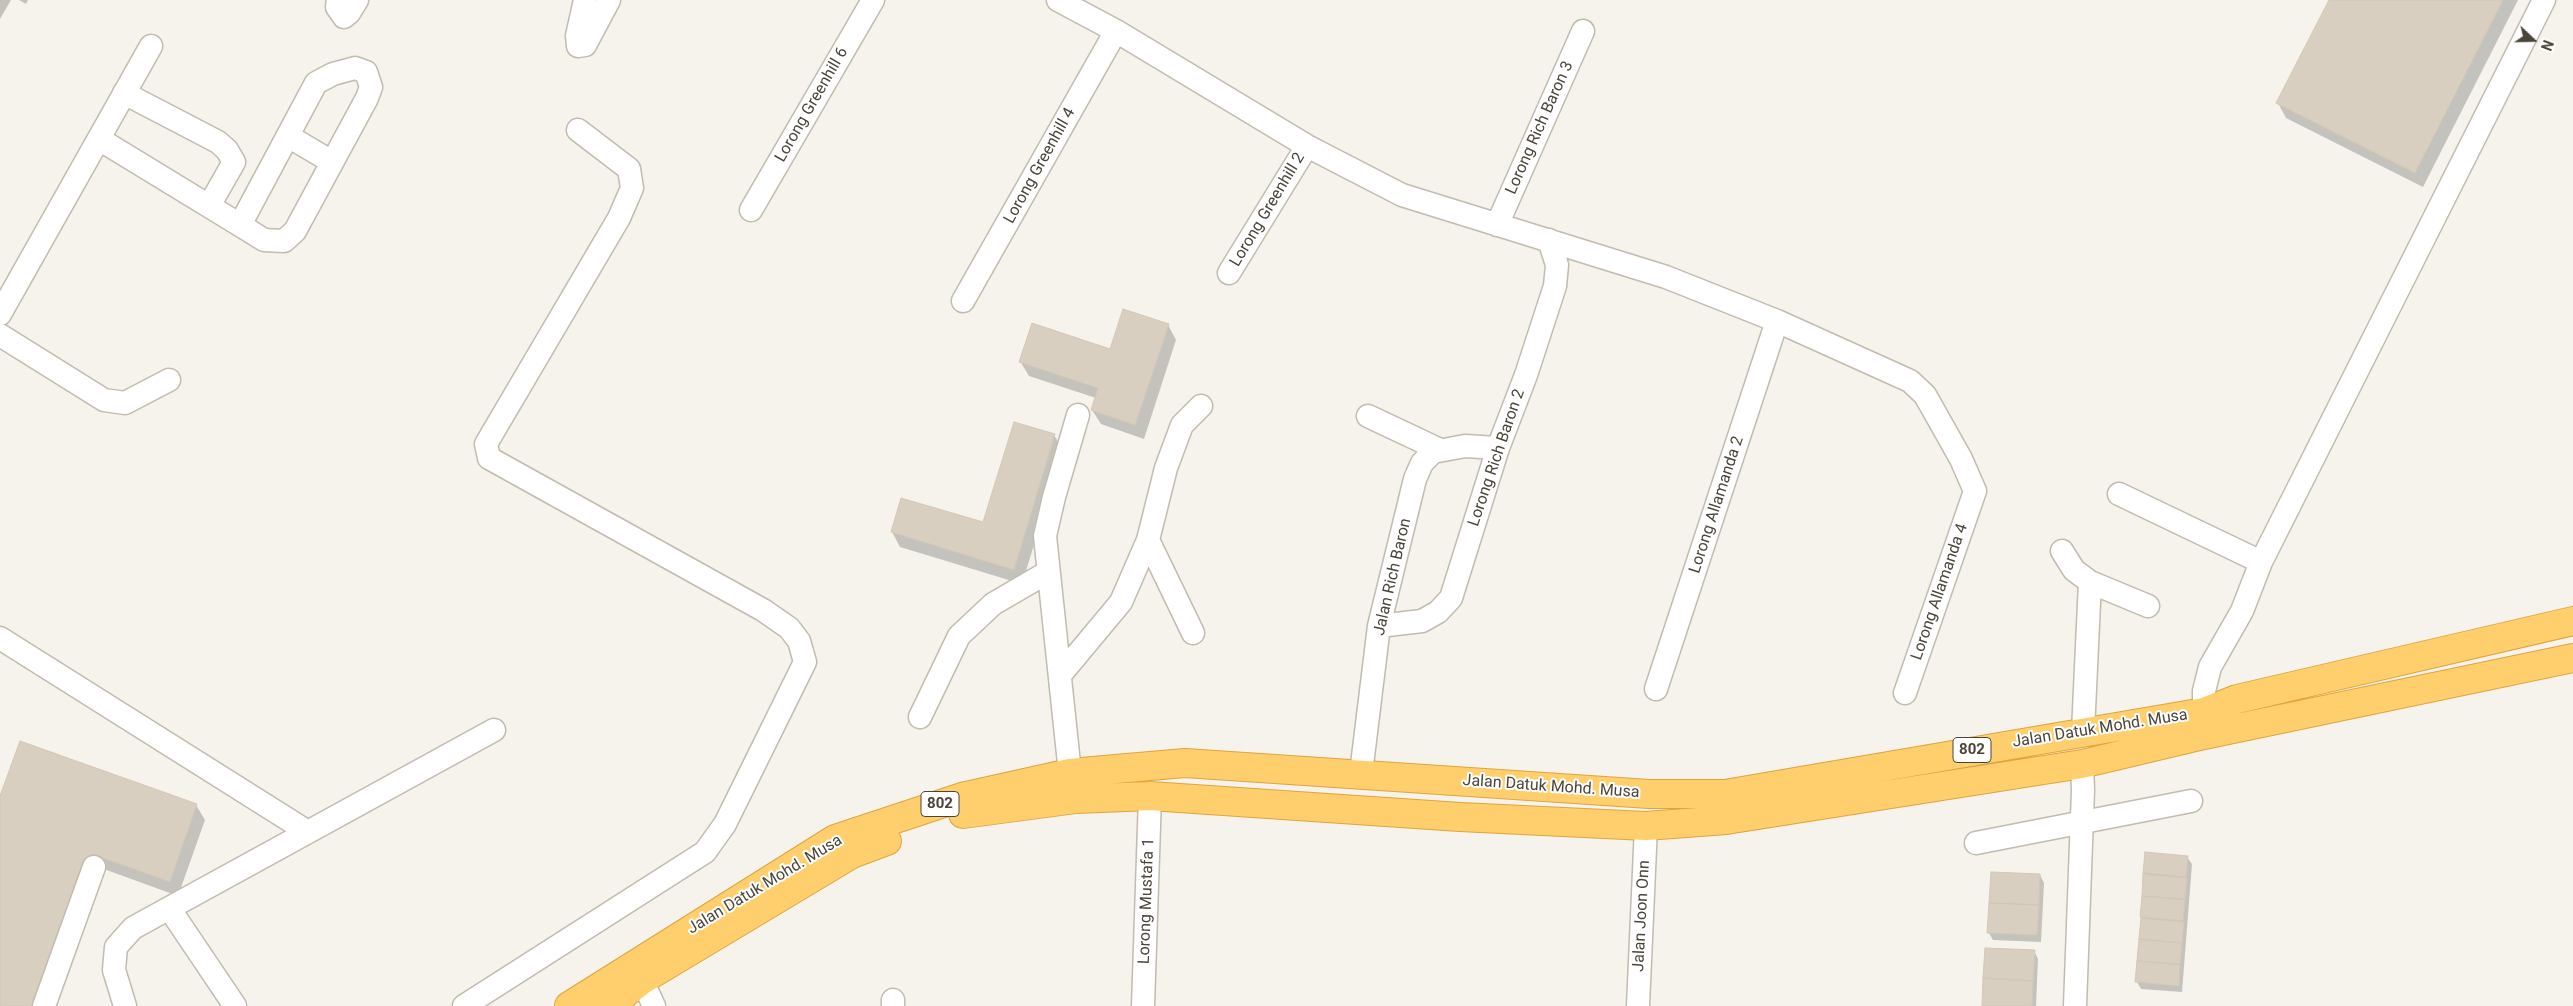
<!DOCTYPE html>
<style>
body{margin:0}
#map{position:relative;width:2573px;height:1006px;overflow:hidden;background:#f6f3ec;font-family:Roboto,sans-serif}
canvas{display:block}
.north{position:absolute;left:2508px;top:15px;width:50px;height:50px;-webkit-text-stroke:4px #fff;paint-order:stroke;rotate:111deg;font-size:14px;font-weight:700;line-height:20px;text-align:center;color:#4b4439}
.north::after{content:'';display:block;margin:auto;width:18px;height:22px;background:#4b4439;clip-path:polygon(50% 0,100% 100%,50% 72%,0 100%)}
</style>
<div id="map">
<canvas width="2573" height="1006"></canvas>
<div class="north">N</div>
</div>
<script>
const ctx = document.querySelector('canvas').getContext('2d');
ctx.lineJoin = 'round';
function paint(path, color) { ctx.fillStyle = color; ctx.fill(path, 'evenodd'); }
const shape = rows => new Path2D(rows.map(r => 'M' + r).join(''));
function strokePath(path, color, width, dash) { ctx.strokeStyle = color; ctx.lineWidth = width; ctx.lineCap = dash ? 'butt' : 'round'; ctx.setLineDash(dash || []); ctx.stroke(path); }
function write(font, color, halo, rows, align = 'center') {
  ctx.font = font + ' Roboto,sans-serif'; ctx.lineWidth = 4; ctx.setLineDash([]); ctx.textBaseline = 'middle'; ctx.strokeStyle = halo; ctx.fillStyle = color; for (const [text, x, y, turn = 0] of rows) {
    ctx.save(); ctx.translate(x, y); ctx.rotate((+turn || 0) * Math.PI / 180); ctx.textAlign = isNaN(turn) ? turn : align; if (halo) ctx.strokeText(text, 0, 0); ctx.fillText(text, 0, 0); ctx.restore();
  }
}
paint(shape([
 [0,0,11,0,0,19],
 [19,0,28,0,26,4],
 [2330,0,2518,0,2423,187,2286,118,2278,103],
 [1168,325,1176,340,1144,439,1101,424,1092,410,1096,398,1029,376,1020,361,1111,351],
 [1054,435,1063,450,1022,584,900,547,892,532,984,524],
 [0,800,196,805,205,820,178,896,101,868,0,1006],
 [2187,857,2192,864,2182,992,2141,989,2137,982,2146,876,2144,873],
 [2040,875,2044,883,2041,942,1993,940,1989,933],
 [2034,951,2038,959,2036,1006,1984,1006]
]), '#0003');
const building = shape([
 [2329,0,2503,0,2415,173,2276,103,2329,0],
 [1123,309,1169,324,1135,425,1091,410,1098,388,1019,362,1032,323,1110,349,1123,309],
 [1014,422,1055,434,1014,570,891,532,901,498,983,522,1014,422],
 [20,741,197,804,170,882,92,854,38,1006,0,1006,0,796,20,741],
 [2145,852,2188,856,2186,877,2143,873,2145,852],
 [1991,872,2040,874,2039,905,1989,903,1991,872],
 [2143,874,2187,878,2185,899,2142,896,2143,874],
 [2142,896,2185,900,2183,921,2140,917,2142,896],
 [1989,903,2039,905,2037,935,1987,933,1989,903],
 [2141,918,2184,922,2182,943,2139,939,2141,918],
 [2139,939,2182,943,2180,964,2137,961,2139,939],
 [1985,948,2035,950,2033,981,1983,978,1985,948],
 [2137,961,2180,965,2179,986,2135,982,2137,961],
 [1983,978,2033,981,2032,1006,1982,1006,1983,978]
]);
paint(building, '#d8cfc1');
strokePath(building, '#d3c7b4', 1);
const minor = shape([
 [338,0,337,7,344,17,349,13,357,0],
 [585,0,577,36,578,46,585,45,609,0],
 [1058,0,1116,31,1307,146,1402,195,1666,277,1777,321,1910,381,1925,395,1961,459,1975,491,1905,693],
 [124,93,218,142,227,150,234,162,209,206],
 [288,136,332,162],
 [99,139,240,225,264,240,284,241,295,231,367,98,371,87,366,72,355,68,333,74,316,83,240,225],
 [751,210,873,0],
 [1497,225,1583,31],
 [1229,273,1307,146],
 [963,301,1116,31],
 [0,314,151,46],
 [0,335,104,400,125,403,169,380],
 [1368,416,1440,450],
 [2119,494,2261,562],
 [1148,540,1193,633],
 [2062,551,2074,570,2090,582,2148,606],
 [1379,626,1422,621,1438,612,1451,598,1498,448,1526,375,1555,286,1557,265,1549,240],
 [0,638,308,832],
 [1061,674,1121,602,1148,540,1166,468,1182,425,1201,406],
 [1656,689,1777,321],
 [2204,712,2204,691,2210,667,2242,611,2261,562,2544,0],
 [920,717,959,636,993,604,1048,572],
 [2083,731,2090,582],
 [1070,773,1045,536,1054,497,1078,415],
 [1361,773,1379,626,1415,479,1422,463,1433,452,1465,446,1498,448],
 [1976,843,2191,801],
 [169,908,235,1006],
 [642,980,654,1006],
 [44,1006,94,867],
 [125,1006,114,970,116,947,133,928,494,730],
 [464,1006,705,852,725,824,805,662,799,641,789,628,763,610,489,458,486,444,619,218,632,188,629,169,578,130],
 [893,1006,893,1000],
 [1143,1006,1150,796],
 [1638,1006,1646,826],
 [2075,1006,2083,790,2082,764]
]);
const highway = shape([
 [963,814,1076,799,1150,796,1460,817,1646,826,1726,820,2082,764,2204,735,2573,658],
 [569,1006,835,839,962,797,1070,773,1185,763,1649,794,1725,794,2204,712,2237,699,2573,621],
 [609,1006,642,980,852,854,887,841]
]);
strokePath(minor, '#c2bbae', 25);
strokePath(highway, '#e0a43c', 30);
strokePath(minor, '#fff', 22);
strokePath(highway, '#ffcf6e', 28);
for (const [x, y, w] of [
 [1972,750,38],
 [940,804,38]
]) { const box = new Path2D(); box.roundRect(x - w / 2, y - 12.5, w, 25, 4); ctx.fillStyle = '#fff'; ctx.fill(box); strokePath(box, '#4b4439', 1); }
write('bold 15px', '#4b4439', null, [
 ["802",1972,750],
 ["802",940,804]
]);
write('16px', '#4b4439', '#fff', [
 ["Lorong Greenhill 6",812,105,-60],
 ["Lorong Rich Baron 3",1540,128,-66],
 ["Lorong Greenhill 4",1040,166,-61],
 ["Lorong Greenhill 2",1268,210,-59],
 ["Lorong Rich Baron 2",1497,458,-71],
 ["Lorong Allamanda 2",1717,505,-72],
 ["Jalan Rich Baron",1393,577,-77],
 ["Lorong Allamanda 4",1940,592,-71],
 ["Jalan Datuk Mohd. Musa",2100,729,-9],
 ["Jalan Datuk Mohd. Musa",1551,787,4],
 ["Jalan Datuk Mohd. Musa",765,885,-31],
 ["Lorong Mustafa 1",1147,901,-88],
 ["Jalan Joon Onn",1642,916,-87]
]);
</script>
